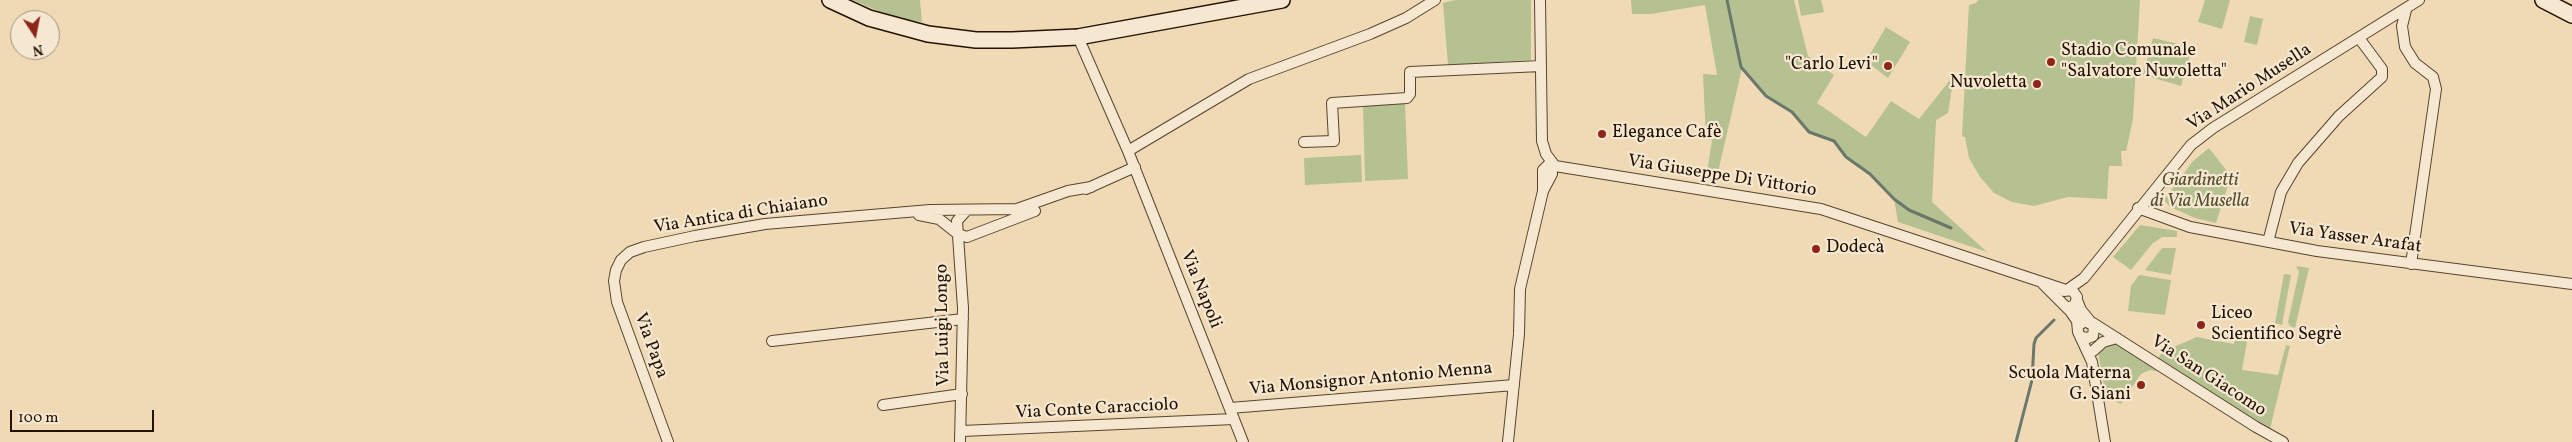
<!DOCTYPE html>
<meta charset="utf-8">
<style>
body{margin:0}
#map{position:relative;width:2572px;height:442px;overflow:hidden;background:#f0dab6;font-family:Vollkorn,serif}
canvas{display:block}
.north{position:absolute;left:10px;top:10px;width:50px;height:50px;box-sizing:border-box;background:#f5e7d0;border:1px solid #a1927d;border-radius:50%;rotate:169deg;font-size:14px;font-weight:700;line-height:20px;text-align:center;color:#231200}
.north::after{content:'';display:block;margin:auto;width:18px;height:22px;background:#8f2418;clip-path:polygon(50% 0,100% 100%,50% 72%,0 100%)}
.scale{position:absolute;left:10px;top:410px;width:144px;height:22px;box-sizing:border-box;border:2px solid #231200;border-top:0;padding-left:6px;font-size:15px;line-height:18px;white-space:nowrap;color:#231200;-webkit-text-stroke:4px #f5e7d0;paint-order:stroke}
</style>
<div id="map">
<canvas width="2572" height="442"></canvas>
<div class="north">N</div>
<div class="scale">100 m</div>
</div>
<script>
const ctx = document.querySelector('canvas').getContext('2d');
ctx.lineJoin = 'round';
function paint(path, color) { ctx.fillStyle = color; ctx.fill(path, 'evenodd'); }
const shape = rows => new Path2D(rows.map(r => 'M' + r).join(''));
function strokePath(path, color, width, dash) { ctx.strokeStyle = color; ctx.lineWidth = width; ctx.lineCap = dash ? 'butt' : 'round'; ctx.setLineDash(dash || []); ctx.stroke(path); }
function write(font, color, halo, rows, align = 'center') {
  ctx.font = font + ' Vollkorn,serif'; ctx.lineWidth = 4.5; ctx.setLineDash([]); ctx.textBaseline = 'middle'; ctx.strokeStyle = halo; ctx.fillStyle = color; for (const [text, x, y, turn = 0] of rows) {
    ctx.save(); ctx.translate(x, y); ctx.rotate((+turn || 0) * Math.PI / 180); ctx.textAlign = isNaN(turn) ? turn : align; if (halo) ctx.strokeText(text, 0, 0); ctx.fillText(text, 0, 0); ctx.restore();
  }
}
paint(shape([
 [852,0,920,0,922,22,898,19],
 [1455,0,1531,0,1531,60,1448,65,1443,3],
 [1631,0,1794,0,1808,56,1834,75,1817,103,1866,137,1891,101,1919,119,1954,75,1948,113,1936,120,1932,202,1987,252,1898,222,1894,199,1870,174,1846,157,1834,141,1810,133,1792,112,1766,96,1742,68,1716,181,1706,179,1712,140,1706,139,1703,74,1717,75,1705,5,1651,14,1632,14],
 [1798,0,1821,0,1824,12,1801,16],
 [1978,0,2140,0,2133,119,2126,151,2121,151,2122,166,2109,166,2107,199,2068,197,2034,206,2012,202,1994,193,1980,177,1969,158,1965,137,1962,136,1969,5,1976,3],
 [2205,0,2230,0,2222,29,2198,22],
 [2250,16,2263,19,2257,45,2244,42],
 [1886,27,1910,42,1888,78,1866,61],
 [2153,38,2187,46,2190,56,2181,86,2143,75],
 [1405,103,1408,179,1365,181,1363,105],
 [2209,148,2231,176,2216,223,2195,218,2170,207,2164,200,2193,161],
 [1361,155,1362,182,1305,185,1304,158],
 [2140,225,2177,231,2177,237,2162,237,2152,244,2131,270,2113,257],
 [2162,248,2176,248,2171,275,2145,270],
 [2296,266,2309,268,2295,328,2290,326,2288,322,2299,272],
 [2284,274,2291,275,2282,325,2275,323],
 [2139,275,2171,280,2165,315,2128,311,2131,286],
 [2236,334,2248,336,2242,370,2278,375,2286,345,2290,346,2270,429,2158,359,2162,352,2197,337,2234,344],
 [2115,342,2159,372,2150,370,2141,374,2121,404,2106,397,2098,352]
]), '#b5c191');
strokePath(shape([
 [1727,0,1741,67,1766,96,1792,112,1809,132,1834,141,1846,157,1870,174,1894,199,1909,210,1951,228],
 [2016,442,2032,380,2034,344,2036,338,2054,320]
]), '#6a776a', 3);
const street = shape([
 [1540,0,1542,141,1546,154,1555,166,1821,209,2066,290],
 [2406,10,2402,26,2405,47,2415,63,2433,77,2436,89,2411,264],
 [1078,37,1128,151,1243,442],
 [1304,142,1334,141,1332,103,1407,98,1410,94,1410,72,1541,66],
 [1128,151,1249,79,1370,34,1406,18,1435,0],
 [1086,189,1135,167],
 [2138,208,2190,227,2317,251,2572,284],
 [919,215,939,219,958,234,967,237,1035,211],
 [2268,242,2281,192,2298,163,2339,116,2382,77,2382,69,2359,38],
 [2043,284,2070,311,2077,321,2078,332,2092,362,2105,442],
 [2067,290,2084,278,2191,145,2213,128,2419,0],
 [2064,291,2072,290,2077,297,2075,305,2067,308],
 [2077,300,2081,310,2090,321],
 [2093,323,2256,427,2283,442],
 [2078,326,2085,321,2094,326,2093,336,2088,338,2082,337],
 [772,341,963,319],
 [2093,351,2103,342,2117,338],
 [883,405,962,394],
 [1230,408,1514,385],
 [962,431,1234,419],
 [668,442,617,302,614,281,616,270,621,260,630,252,644,247,695,236,765,224,930,210,1017,209,1068,191,1091,187],
 [960,442,963,308,957,221,966,211],
 [1508,442,1519,334,1520,289,1543,191,1552,174,1551,162,1543,170,1543,191]
]);
const secondary = shape([
 [830,0,869,18,928,34,976,40,1012,40,1078,37,1282,0],
 [2543,0,2572,15]
]);
strokePath(street, '#56442e', 12);
strokePath(secondary, '#231200', 18);
strokePath(street, '#f5e7d0', 10);
strokePath(secondary, '#f5e7d0', 15);
for (const [x, y, r, color] of [
 [2051,62,5,"#8f2418"],
 [1888,66,5,"#8f2418"],
 [2037,84,5,"#8f2418"],
 [1602,134,5,"#8f2418"],
 [1816,249,5,"#8f2418"],
 [2201,325,5,"#8f2418"],
 [2141,385,5,"#8f2418"]
]) { const dot = new Path2D(); dot.arc(x, y, r, 0, 2 * Math.PI); ctx.fillStyle = color; ctx.fill(dot); strokePath(dot, '#f5e7d0', 2); }
write('18px', '#231200', '#f5e7d0', [
 ["Stadio Comunale",2061,52],
 ["\"Salvatore Nuvoletta\"",2061,73],
 ["\"Carlo Levi\"",1878,66,"right"],
 ["Nuvoletta",2027,84,"right"],
 ["Elegance Cafè",1612,134],
 ["Dodecà",1826,249],
 ["Liceo",2211,315],
 ["Scientifico Segrè",2211,336],
 ["Scuola Materna",2131,375,"right"],
 ["G. Siani",2131,396,"right"]
], 'left');
write('18px', '#231200', '#f5e7d0', [
 ["Via Mario Musella",2250,88,-33],
 ["Via Giuseppe Di Vittorio",1722,177,9],
 ["Via Antica di Chiaiano",741,215,-9],
 ["Via Yasser Arafat",2355,239,8],
 ["Via Napoli",1200,290,68],
 ["Via Luigi Longo",944,325,-91],
 ["Via Papa",650,346,70],
 ["Via San Giacomo",2208,377,33],
 ["Via Monsignor Antonio Menna",1371,380,-5],
 ["Via Conte Caracciolo",1097,410,-3]
]);
write('italic 18px', '#564f33', '#f5e7d0', [
 ["Giardinetti",2200,182],
 ["di Via Musella",2200,203]
]);
</script>
